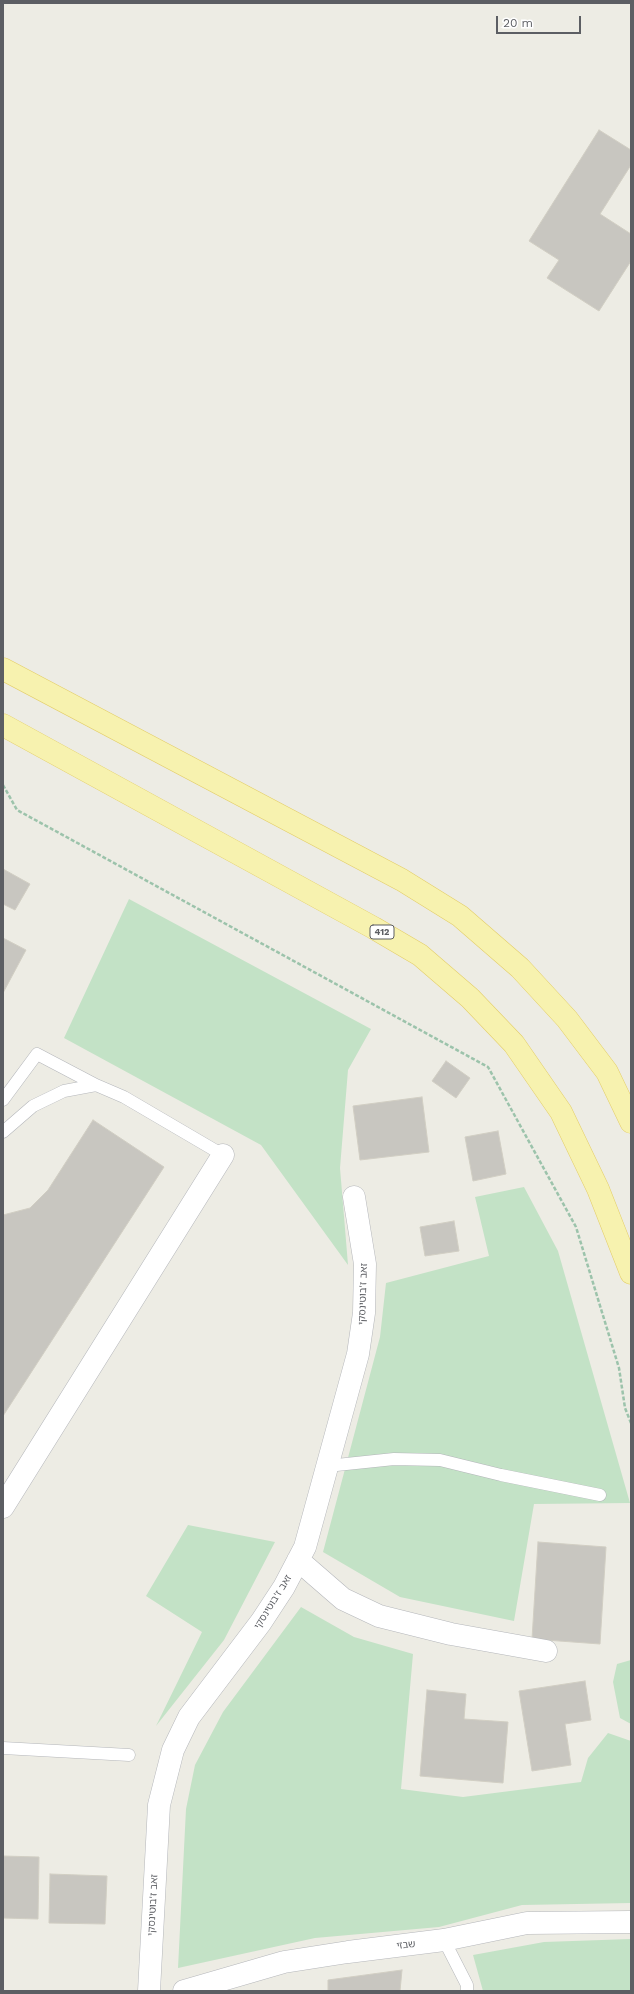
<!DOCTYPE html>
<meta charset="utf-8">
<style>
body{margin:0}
#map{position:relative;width:634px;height:1994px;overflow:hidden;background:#edece4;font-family:"Work Sans",sans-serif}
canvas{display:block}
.frame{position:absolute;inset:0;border:4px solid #5c5e63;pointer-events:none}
.scale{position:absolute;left:496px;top:16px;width:85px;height:18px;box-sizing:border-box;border:2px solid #5c5e63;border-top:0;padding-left:5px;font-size:12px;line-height:14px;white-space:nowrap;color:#5c5e63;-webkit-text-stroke:3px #fff;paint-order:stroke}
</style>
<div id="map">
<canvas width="634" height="1994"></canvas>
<div class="frame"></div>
<div class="scale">20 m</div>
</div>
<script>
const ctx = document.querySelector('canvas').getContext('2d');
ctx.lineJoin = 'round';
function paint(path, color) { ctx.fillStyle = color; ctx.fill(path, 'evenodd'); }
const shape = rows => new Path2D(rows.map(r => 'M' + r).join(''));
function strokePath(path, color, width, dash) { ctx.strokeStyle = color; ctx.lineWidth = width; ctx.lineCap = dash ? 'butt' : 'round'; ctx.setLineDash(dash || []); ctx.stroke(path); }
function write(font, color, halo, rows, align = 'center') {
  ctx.font = font + ' "Work Sans","Noto Sans Hebrew",sans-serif'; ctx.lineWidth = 3; ctx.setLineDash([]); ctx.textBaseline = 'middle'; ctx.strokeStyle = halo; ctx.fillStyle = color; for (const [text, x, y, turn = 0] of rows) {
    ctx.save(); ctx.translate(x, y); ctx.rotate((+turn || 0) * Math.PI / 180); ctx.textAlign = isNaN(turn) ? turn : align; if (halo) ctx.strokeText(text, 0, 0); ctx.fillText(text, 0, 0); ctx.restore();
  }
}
paint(shape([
 [129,899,371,1029,348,1070,340,1168,348,1265,261,1145,64,1038],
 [524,1187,558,1251,630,1503,534,1504,514,1621,400,1597,323,1552,380,1337,386,1283,489,1256,475,1197],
 [188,1525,275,1542,224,1640,156,1726,202,1632,146,1596],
 [301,1607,354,1637,413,1654,401,1789,463,1797,581,1782,588,1758,608,1733,631,1741,631,1903,522,1905,439,1927,315,1938,178,1968,186,1809,195,1765,223,1712],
 [631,1660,631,1724,620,1718,613,1682,617,1664],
 [631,1939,631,1991,483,1991,473,1955,544,1942]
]), '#c3e2c6');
const building = shape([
 [599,130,631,150,631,165,600,214,631,234,631,261,599,311,547,278,559,260,529,241,599,130],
 [3,869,30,884,15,910,3,904,3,869],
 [3,938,26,950,3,993,3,938],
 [446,1061,470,1078,456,1098,432,1081,446,1061],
 [422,1097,429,1152,360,1160,353,1106,422,1097],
 [93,1120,164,1167,3,1416,3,1215,30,1208,48,1190,93,1120],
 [498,1131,506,1174,473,1181,465,1137,498,1131],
 [454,1221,459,1251,425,1256,420,1227,454,1221],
 [538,1542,606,1547,600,1644,532,1639,538,1542],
 [585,1681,591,1720,565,1724,571,1765,532,1771,519,1691,585,1681],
 [427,1690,466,1694,464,1719,508,1722,503,1783,420,1776,427,1690],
 [3,1856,39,1857,38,1919,3,1918,3,1856],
 [50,1874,107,1876,105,1924,49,1923,50,1874],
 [402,1970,400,1991,328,1991,328,1980,402,1970]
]);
paint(building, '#c8c6c0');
strokePath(building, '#d1cec3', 1);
const lane = shape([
 [3,1100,37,1054,96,1085],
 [3,1132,33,1106,64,1091,96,1085,124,1097,223,1155],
 [327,1466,394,1459,440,1460,501,1475,600,1495],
 [3,1748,129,1755],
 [444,1940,467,1985,467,1991]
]);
const street = shape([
 [3,1507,223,1155],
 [298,1560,343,1599,379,1616,451,1634,546,1651],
 [149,1991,159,1805,173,1750,189,1717,261,1622,284,1587,305,1547,358,1354,364,1313,365,1264,354,1197],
 [184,1991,284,1962,348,1952,444,1940,527,1923,631,1922]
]);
const primary = shape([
 [3,669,402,880,460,916,520,968,567,1019,607,1072,631,1122],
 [3,725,374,928,420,955,470,998,514,1044,561,1112,598,1189,631,1273]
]);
strokePath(lane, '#b4b6ba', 13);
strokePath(street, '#b4b6ba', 23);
strokePath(primary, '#e3cd67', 23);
strokePath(shape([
 [3,785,17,810,488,1067,576,1227,619,1368,625,1408,631,1423]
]), '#9cc3ab', 2.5, [4, 2]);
strokePath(lane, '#fff', 12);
strokePath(street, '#fff', 22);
strokePath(primary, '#f7f2af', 22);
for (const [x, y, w] of [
 [382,932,24]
]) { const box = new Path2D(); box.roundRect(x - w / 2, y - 7, w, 14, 3); ctx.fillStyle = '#fff'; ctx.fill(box); strokePath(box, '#5c5e63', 1); }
write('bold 9px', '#5c5e63', null, [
 ["412",382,932]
]);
write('10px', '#5c5e63', '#fff', [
 ["זאב ז'בוטינסקי",363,1294,-88],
 ["זאב ז'בוטינסקי",273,1602,-58],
 ["זאב ז'בוטינסקי",153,1905,-87],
 ["שבזי",406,1945,-7]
]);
</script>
